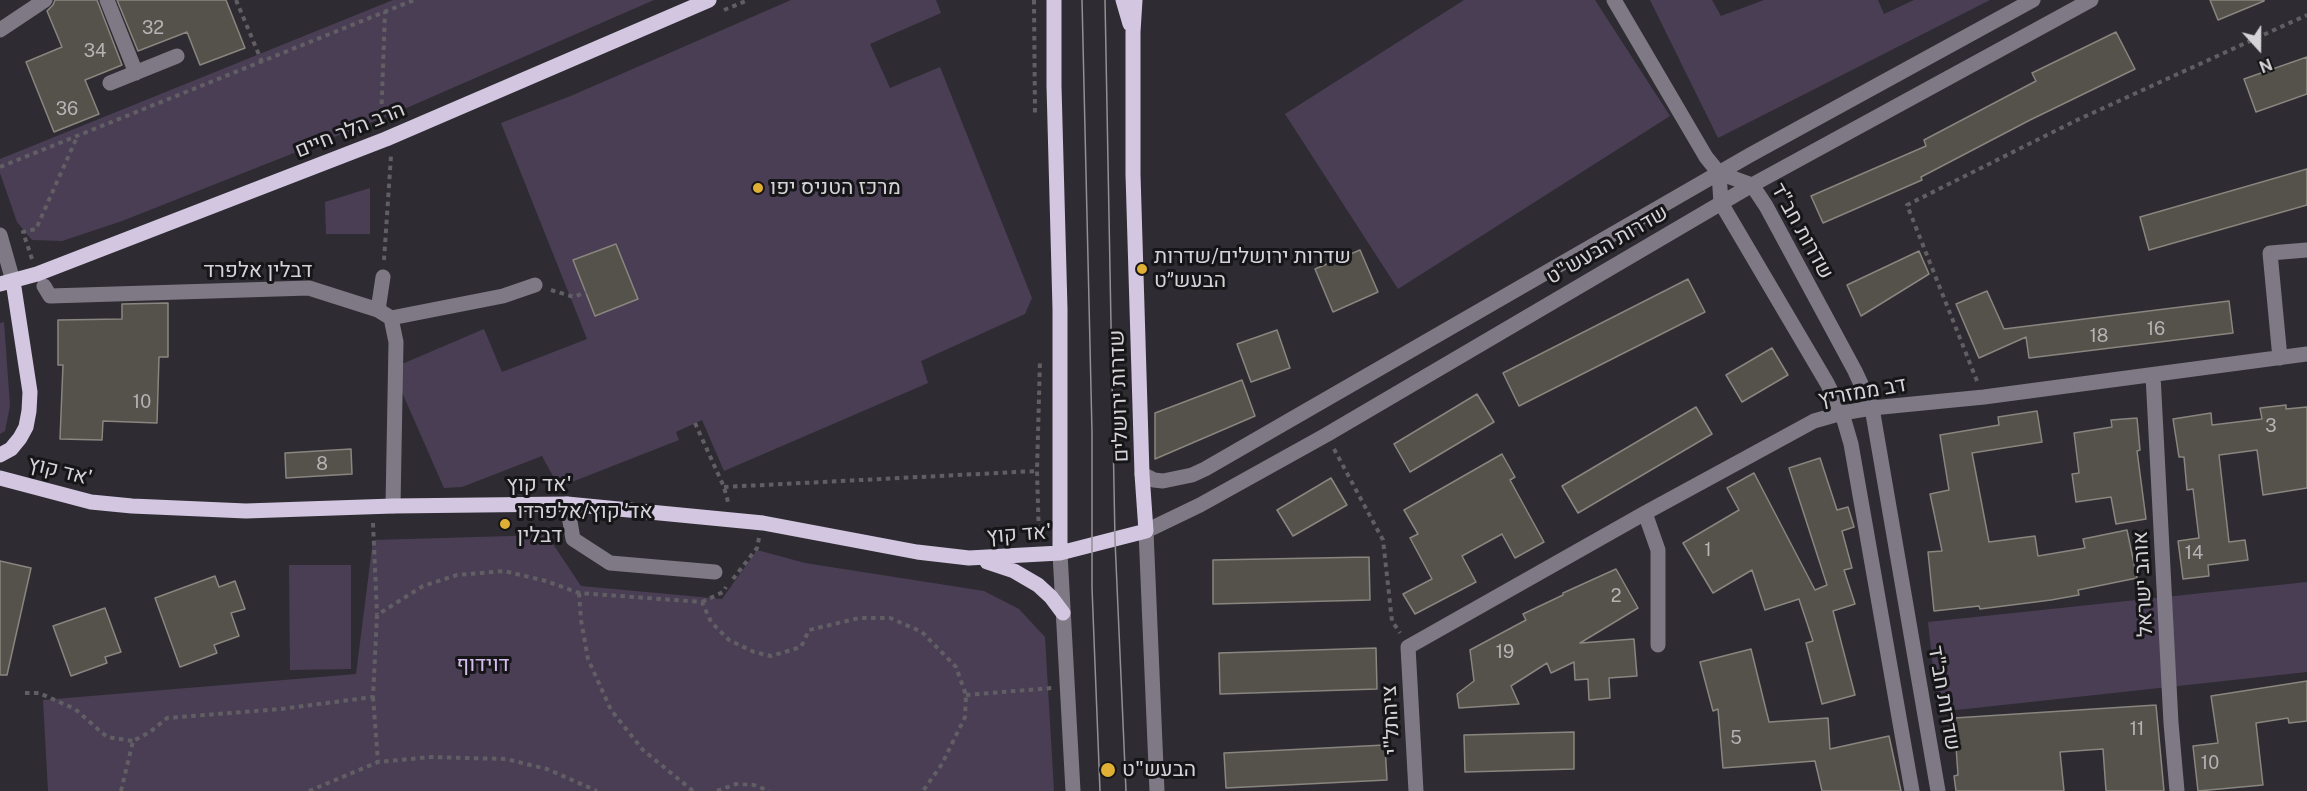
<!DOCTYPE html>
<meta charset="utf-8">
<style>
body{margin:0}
#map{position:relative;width:2307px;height:791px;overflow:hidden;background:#2e2c32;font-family:"Public Sans",sans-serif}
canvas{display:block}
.north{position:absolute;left:2229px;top:18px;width:60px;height:60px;-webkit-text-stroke:4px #161517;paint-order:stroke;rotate:159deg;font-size:16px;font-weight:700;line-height:24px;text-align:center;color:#d5d3d7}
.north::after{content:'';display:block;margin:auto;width:21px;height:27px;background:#d5d3d7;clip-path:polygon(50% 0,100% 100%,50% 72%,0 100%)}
</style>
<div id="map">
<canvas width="2307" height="791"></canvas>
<div class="north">N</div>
</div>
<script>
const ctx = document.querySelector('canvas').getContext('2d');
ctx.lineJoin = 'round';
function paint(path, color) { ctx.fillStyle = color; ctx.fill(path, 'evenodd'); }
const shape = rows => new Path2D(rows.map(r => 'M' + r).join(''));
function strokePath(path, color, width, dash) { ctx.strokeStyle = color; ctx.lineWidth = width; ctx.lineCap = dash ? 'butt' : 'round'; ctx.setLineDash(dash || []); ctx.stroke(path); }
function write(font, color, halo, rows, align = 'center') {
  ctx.font = font + ' "Public Sans",Heebo,sans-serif'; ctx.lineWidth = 6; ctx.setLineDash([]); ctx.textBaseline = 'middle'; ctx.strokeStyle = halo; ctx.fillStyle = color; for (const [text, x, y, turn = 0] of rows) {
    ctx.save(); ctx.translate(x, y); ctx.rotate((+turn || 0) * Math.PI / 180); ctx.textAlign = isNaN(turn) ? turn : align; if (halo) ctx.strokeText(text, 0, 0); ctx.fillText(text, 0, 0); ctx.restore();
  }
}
paint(shape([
 [393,0,654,0,395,113,122,221,62,241,32,240,17,222,0,173,0,159],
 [791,0,936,0,941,13,870,44,890,88,940,67,1032,298,1025,314,921,361,928,383,724,471,702,420,676,432,679,440,559,487,542,456,462,487,444,488,401,390,402,364,484,329,502,372,587,339,501,123,573,95],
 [1464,0,1595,0,1670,116,1398,289,1285,114],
 [1650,0,1712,0,1721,16,1764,0,1878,0,1884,14,1914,0,1990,0,1718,138],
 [370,188,370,234,326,234,325,202],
 [4,322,10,406,5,431,0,434,0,323],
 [547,535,581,586,722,599,757,550,805,563,984,591,1019,609,1045,637,1054,791,48,791,43,700,356,674,373,540],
 [289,565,351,565,351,669,290,670],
 [2307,582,2307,672,1938,712,1928,622]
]), '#4a3e55');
const building = shape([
 [55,0,97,0,122,65,85,80,99,114,54,132,26,62,62,47,47,11,53,5,55,0],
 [117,0,226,0,245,48,200,65,187,32,138,51,117,0],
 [2210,0,2264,0,2264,1,2218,20,2210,0],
 [2116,32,2135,69,2030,120,1921,177,1922,180,1823,223,1811,196,1926,146,1924,140,2036,81,2032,73,2116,32],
 [2307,57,2307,94,2256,112,2244,79,2307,57],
 [2307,169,2307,205,2149,250,2140,217,2307,169],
 [616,244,638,299,595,316,573,260,616,244],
 [1360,250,1378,292,1333,312,1315,269,1360,250],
 [1919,251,1929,274,1861,316,1847,285,1919,251],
 [1688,279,1705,312,1519,406,1503,373,1688,279],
 [1987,291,2004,329,2229,301,2233,333,2029,358,2026,337,1979,358,1956,304,1987,291],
 [168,303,168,357,159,357,157,423,103,421,102,440,60,439,63,365,58,365,58,320,122,319,122,304,168,303],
 [1277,330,1290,368,1251,382,1237,344,1277,330],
 [1772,348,1788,375,1742,402,1726,375,1772,348],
 [1242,380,1255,416,1155,459,1155,413,1242,380],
 [1477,394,1494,422,1410,472,1394,444,1477,394],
 [2286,405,2286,409,2307,407,2307,488,2263,495,2257,450,2219,455,2229,542,2245,540,2248,560,2208,565,2209,576,2183,579,2178,541,2199,538,2193,489,2187,490,2184,457,2179,457,2173,419,2211,413,2212,425,2262,419,2260,408,2286,405],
 [1696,407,1712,434,1578,513,1562,486,1696,407],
 [2037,411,2042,442,1972,453,1989,542,2035,536,2038,556,2085,548,2083,539,2127,530,2137,578,2078,590,2079,595,2051,600,1980,609,1979,606,1934,611,1928,552,1942,551,1930,494,1949,490,1940,435,1999,425,1998,417,2037,411],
 [2137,418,2140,450,2137,451,2146,519,2116,524,2111,497,2076,502,2072,474,2079,473,2074,433,2112,427,2111,420,2137,418],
 [351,449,352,474,286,478,285,453,351,449],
 [1502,454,1515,477,1510,480,1544,542,1515,558,1502,534,1462,556,1476,582,1415,614,1403,594,1432,579,1410,538,1418,534,1404,510,1502,454],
 [1820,458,1837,510,1848,507,1854,527,1842,531,1852,568,1844,570,1855,604,1833,611,1855,695,1822,704,1806,643,1813,641,1799,599,1765,610,1752,570,1713,593,1683,543,1739,510,1727,488,1754,473,1815,590,1827,585,1789,468,1820,458],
 [1331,478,1347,505,1293,536,1277,510,1331,478],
 [1369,557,1370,600,1213,604,1213,560,1369,557],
 [0,561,31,568,7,675,0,675,0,561],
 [1616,569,1638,608,1580,643,1634,639,1637,676,1609,678,1610,698,1589,700,1588,679,1575,680,1574,662,1551,673,1547,663,1511,686,1519,704,1459,708,1457,694,1474,681,1470,650,1526,620,1523,614,1563,595,1563,593,1616,569],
 [215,576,219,587,235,581,245,609,231,613,239,636,214,645,217,653,180,667,155,598,215,576],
 [105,608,121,652,105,657,107,663,71,676,53,626,105,608],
 [1376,648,1377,689,1220,694,1219,653,1376,648],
 [1751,649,1769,722,1828,718,1830,749,1889,736,1901,791,1822,791,1815,761,1723,768,1718,709,1713,711,1700,662,1751,649],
 [2307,681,2307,721,2289,723,2288,718,2256,723,2263,785,2198,791,2193,746,2218,743,2211,696,2307,681],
 [2156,705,2164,791,2106,791,2103,749,2060,752,2064,791,1956,791,1954,776,1958,775,1954,718,2156,705],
 [1574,732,1574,769,1465,772,1464,735,1574,732],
 [1385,745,1387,780,1226,788,1224,753,1385,745]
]);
paint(building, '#55524b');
strokePath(building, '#89867f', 1.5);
strokePath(shape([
 [236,0,262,62],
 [1034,0,1035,116],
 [724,10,748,0],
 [381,122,385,12],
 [0,167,414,0],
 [32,259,23,232,36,229,77,137],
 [384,260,391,156],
 [551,290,574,297,586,292],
 [1977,381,1907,205,2075,121,2307,15],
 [695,423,724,487,728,502],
 [1334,449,1383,540,1392,621,1400,633],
 [724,487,1037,471],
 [373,523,377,614],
 [1039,539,1037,471,1040,360],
 [733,579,757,548,759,538],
 [579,593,581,620,588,659,611,710,643,750,693,791],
 [702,602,723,592,726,587],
 [25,693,39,693,75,709,107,737,133,741],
 [966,695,1052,688],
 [373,697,378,762],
 [121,791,133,741,150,732,167,718,281,709,373,697,377,615,423,586,457,575,504,571,546,581,579,593,702,602,711,622,729,640,754,652,771,656,801,647,809,630,859,618,890,618,922,632,956,667,966,695,965,717,942,764,923,791],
 [309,791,378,762,431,757,506,759,547,769,597,791],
 [717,791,736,784,754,785,769,791]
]), '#615f64', 4, [4.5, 4.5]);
strokePath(shape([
 [107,0,136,73],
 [1614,0,1706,157,1719,173],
 [0,30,45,0],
 [110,83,177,56],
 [1719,173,1752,185,1766,206,1855,371,1872,408,1938,791],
 [1719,173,1721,203,1827,383,1842,413,1851,444,1912,791],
 [0,235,13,281],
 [44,286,50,296,309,288,378,310,391,318,396,342,393,506],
 [378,310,383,277],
 [391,318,503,296,535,285],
 [2280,358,2270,253,2307,250],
 [2153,375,2171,723,2177,791],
 [1142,474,1154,480,1163,481,1192,475,1205,469,1750,155,2033,0],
 [567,504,573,539,610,563,715,572],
 [1645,513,1658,550,1658,645],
 [1060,553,1073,791],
 [1157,791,1146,531,1200,505,1326,435,1752,185,2091,0],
 [1416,791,1408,647,1645,513,1814,421,1842,413,1872,408,1984,397,2307,354]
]), '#7f7986', 15);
strokePath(shape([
 [1054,0,1054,86,1060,309,1060,553],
 [1123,0,1130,24],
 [0,284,37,274,386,139,709,0],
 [0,455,11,449,20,438,26,427,29,411,30,392,13,281],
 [0,478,91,502,132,506,246,511,393,506,567,504,763,523,917,552,969,558,1060,553,1146,531,1142,474,1133,174,1133,32,1135,0],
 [987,562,1014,571,1038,585,1051,597,1063,613]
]), '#d2c6e0', 15);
strokePath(shape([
 [1082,0,1092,432,1092,588,1100,791],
 [1105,0,1115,540,1126,791]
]), '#929095', 1.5);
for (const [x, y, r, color] of [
 [758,188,6,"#e0b034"],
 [1142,269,6,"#e0b034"],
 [505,524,6,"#e0b034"],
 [1108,770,8,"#e0b034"]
]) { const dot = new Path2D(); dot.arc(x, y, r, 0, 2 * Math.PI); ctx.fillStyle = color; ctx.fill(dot); strokePath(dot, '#161517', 2); }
write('18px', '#b5b3b4', null, [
 ["32",153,28],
 ["34",95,51],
 ["36",67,109],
 ["16",2156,329],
 ["18",2099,336],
 ["10",142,402],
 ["3",2271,426],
 ["8",322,464],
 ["1",1708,550],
 ["14",2194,553],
 ["2",1616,596],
 ["19",1505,652],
 ["11",2137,729],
 ["5",1736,738],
 ["10",2210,763]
]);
write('21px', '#d5d3d7', '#161517', [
 ["הרב הלר חיים",350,130,-22],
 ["שדרות חב\"ד",1802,231,61],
 ["שדרות הבעש\"ט",1607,245,-30],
 ["דבלין אלפרד",258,271],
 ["דב ממזריץ",1862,392,-10],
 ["שדרות ירושלים",1119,396,-92],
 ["אד קוץ'",60,471,14],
 ["אד קוץ'",539,485],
 ["אד קוץ'",1019,534,-4],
 ["אוהב ישראל",2143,584,-93],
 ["שדרות חב\"ד",1944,698,80],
 ["ציהתל\"י",1391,720,-93]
]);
write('21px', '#d5d3d7', '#161517', [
 ["מרכז הטניס יפו",770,188],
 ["שדרות ירושלים/שדרות",1154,257],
 ["הבעש״ט",1154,281],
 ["אד׳ קוץ/אלפרדו",517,512],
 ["דבלין",517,536],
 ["הבעש\"ט",1122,770]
], 'left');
write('21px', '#d6bdf0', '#161517', [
 ["דוידוף",483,665]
]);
</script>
